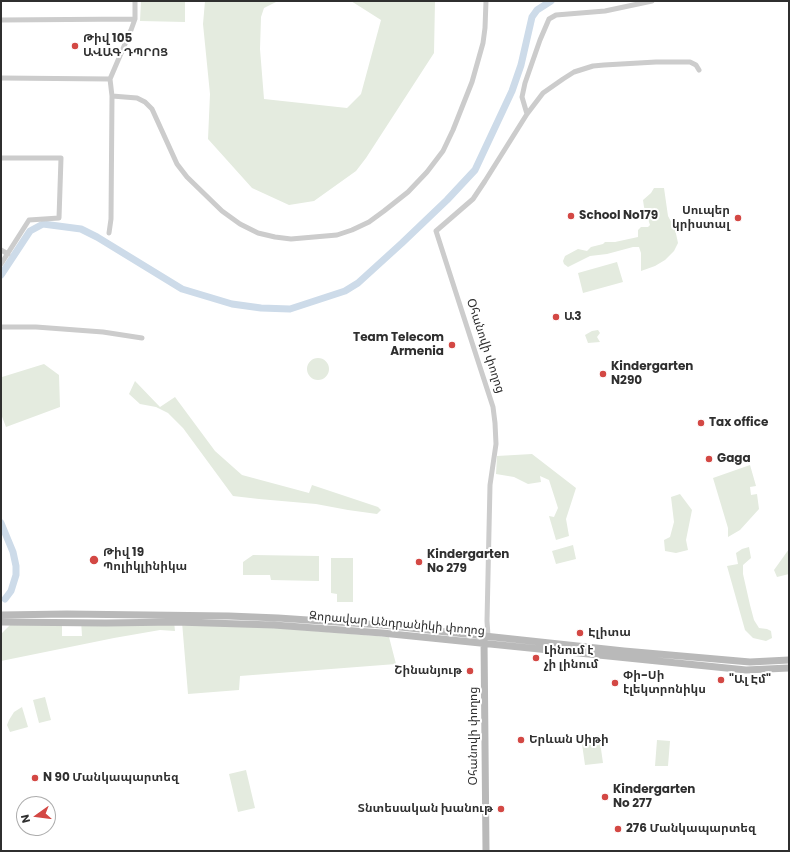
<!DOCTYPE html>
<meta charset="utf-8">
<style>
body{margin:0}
#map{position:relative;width:790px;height:852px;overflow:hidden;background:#fff;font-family:Poppins,sans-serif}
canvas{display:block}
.frame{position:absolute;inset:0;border:2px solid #2f2f2f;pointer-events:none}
.north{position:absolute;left:16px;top:796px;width:40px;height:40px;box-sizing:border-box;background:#fff;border:1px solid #acacac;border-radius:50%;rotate:256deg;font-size:11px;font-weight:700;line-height:16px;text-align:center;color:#2f2f2f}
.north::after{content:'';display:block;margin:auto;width:14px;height:18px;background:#d34844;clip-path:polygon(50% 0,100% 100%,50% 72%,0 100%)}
</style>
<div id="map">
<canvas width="790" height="852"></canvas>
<div class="frame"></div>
<div class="north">N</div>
</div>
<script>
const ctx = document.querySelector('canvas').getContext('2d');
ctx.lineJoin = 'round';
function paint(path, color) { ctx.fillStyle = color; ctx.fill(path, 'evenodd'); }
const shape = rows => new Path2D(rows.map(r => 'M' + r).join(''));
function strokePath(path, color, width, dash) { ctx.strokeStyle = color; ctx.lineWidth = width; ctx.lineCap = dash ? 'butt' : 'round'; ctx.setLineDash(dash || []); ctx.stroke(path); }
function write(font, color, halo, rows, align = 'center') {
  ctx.font = font + ' Poppins,"Noto Sans Armenian",sans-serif'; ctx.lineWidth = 4; ctx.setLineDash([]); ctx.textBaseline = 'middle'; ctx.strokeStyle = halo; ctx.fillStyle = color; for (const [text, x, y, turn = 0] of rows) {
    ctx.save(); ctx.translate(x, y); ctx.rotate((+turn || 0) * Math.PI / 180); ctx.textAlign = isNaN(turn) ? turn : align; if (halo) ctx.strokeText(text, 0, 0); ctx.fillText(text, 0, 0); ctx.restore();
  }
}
paint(shape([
 [141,1,185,1,185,22,140,21],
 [205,1,278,1,264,8,261,17,260,49,264,99,347,108,361,94,381,20,351,1,435,1,434,53,366,158,356,171,314,201,289,205,252,188,208,139,210,94,203,24],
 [654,188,664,188,668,216,675,229,678,243,674,251,665,260,655,266,641,271,641,253,639,247,633,247,607,254,590,256,568,267,564,264,563,261,565,256,578,249,587,251,591,247,603,244,605,242,615,242,638,237,638,230,641,227,648,227,650,225,644,207,643,200,651,193],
 [617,262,623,282,583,293,578,273],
 [598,330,600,333,597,337,600,342,588,343,585,335,592,331],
 '307 369a11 11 0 1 1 22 0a11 11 0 1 1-22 0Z',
 [44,364,59,375,60,407,6,427,1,414,2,377],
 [135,381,160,407,175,397,215,451,242,475,309,493,312,485,378,507,381,510,377,514,348,510,316,504,259,499,233,496,183,428,168,413,156,407,140,404,129,394],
 [532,454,576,488,566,519,569,536,556,540,549,516,554,517,558,508,549,480,540,476,541,482,528,484,514,477,496,474,497,456],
 [750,465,756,486,750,487,751,495,757,494,759,509,740,530,728,537,728,528,713,478],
 [680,494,692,510,686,540,688,550,676,553,665,551,664,540,670,537,674,522,671,497],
 [573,545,576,559,556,564,552,551],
 [749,547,751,558,743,565,743,574,750,605,754,620,759,628,767,629,771,631,772,638,766,641,753,638,745,630,727,566,738,564,736,553,742,549],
 [789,549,789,574,777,577,774,570],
 [253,555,319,556,319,581,271,580,270,575,243,575,243,562],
 [331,558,353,558,353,602,337,602,337,594,331,593],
 [62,620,62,636,82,636,81,620,174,621,175,631,160,630,114,638,1,661,1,634,12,623],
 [182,622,226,624,389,637,396,664,240,676,239,690,188,694],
 [45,697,51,720,39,723,33,700],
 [22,707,28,727,10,732,7,725,9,720,14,712],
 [599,735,603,763,585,765,581,737],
 [657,740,670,741,668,766,655,766],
 [246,770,255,808,238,812,229,774]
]), '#e4ebdf');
strokePath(shape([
 [1,275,30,231,43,224,81,229,97,237,182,289,232,304,261,308,290,309,345,291,358,283,402,243,447,200,475,170,512,91,521,65,532,17,537,10,551,1],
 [1,523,13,552,16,566,16,575,11,591,5,599]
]), '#cddbe9', 7);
strokePath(shape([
 [1,20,135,19],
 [1,78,110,79,112,96,111,219,109,233],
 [110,79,131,30,135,19,135,1],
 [112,96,137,98,145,102,152,109,177,164,187,177,222,211,240,224,258,233,275,237,291,239,337,235,352,230,369,222,384,211,408,192,427,172,443,151,453,130,472,82,483,43,485,28,486,1],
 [527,114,522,97,525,83,540,40,549,19,556,15,605,11,652,1],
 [1,158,61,158,59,218,29,220,1,264],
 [1,250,8,254],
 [1,327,36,327,103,332,142,338],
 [488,636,487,621,489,530,490,485,496,444,495,423,493,407,478,361,436,231,473,199,485,181,527,114,543,93,563,79,574,72,593,66,604,65,656,62,690,62,696,65,699,70]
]), '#ccc', 5);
strokePath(shape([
 [1,615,67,614,229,616,278,618,382,625,624,651,750,662,789,660],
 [1,622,106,623,176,622,274,625,382,633,746,670,789,668],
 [484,639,486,851]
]), '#b9b9b9', 7);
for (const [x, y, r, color] of [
 [75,46,4,"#d34844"],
 [571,216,4,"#d34844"],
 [738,218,4,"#d34844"],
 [556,317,4,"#d34844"],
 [452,345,4,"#d34844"],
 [603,374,4,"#d34844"],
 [701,423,4,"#d34844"],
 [709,459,4,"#d34844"],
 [94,560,5,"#d34844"],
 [419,562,4,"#d34844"],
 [580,633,4,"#d34844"],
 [536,658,4,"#d34844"],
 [470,671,4,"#d34844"],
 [721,680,4,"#d34844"],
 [615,683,4,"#d34844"],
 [521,740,4,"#d34844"],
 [35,778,4,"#d34844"],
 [605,797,4,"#d34844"],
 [501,809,4,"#d34844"],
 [618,829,4,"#d34844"]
]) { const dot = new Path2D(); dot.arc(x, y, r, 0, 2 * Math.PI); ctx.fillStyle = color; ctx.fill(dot); strokePath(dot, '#fff', 1.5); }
write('bold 12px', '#2f2f2f', '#fff', [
 ["Թիվ 105",83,39],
 ["ԱՎԱԳ ԴՊՐՈՑ",83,53],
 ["Սուպեր",730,211,"right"],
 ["կրիստալ",730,225,"right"],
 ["School No179",579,216],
 ["Ա3",564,317],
 ["Team Telecom",444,338,"right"],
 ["Armenia",444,352,"right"],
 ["Kindergarten",611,367],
 ["N290",611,381],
 ["Tax office",709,423],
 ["Gaga",717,459],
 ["Թիվ 19",103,553],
 ["Պոլիկլինիկա",103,567],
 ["Kindergarten",427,555],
 ["No 279",427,569],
 ["Էլիտա",588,633],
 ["Լինում է",544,651],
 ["չի լինում",544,665],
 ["Շինանյութ",462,671,"right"],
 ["Փի-Սի",623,676],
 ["էլեկտրոնիկս",623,690],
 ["\"Ալ Էմ\"",729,680],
 ["Երևան Սիթի",529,740],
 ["N 90 Մանկապարտեզ",43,778],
 ["Kindergarten",613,790],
 ["No 277",613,804],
 ["Տնտեսական խանութ",493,809,"right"],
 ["276 Մանկապարտեզ",626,829]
], 'left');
write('12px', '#2f2f2f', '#fff', [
 ["Օհանովի փողոց",485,346,72],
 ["Զորավար Անդրանիկի փողոց",397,624,5],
 ["Օհանովի փողոց",474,736,-90]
]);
</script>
